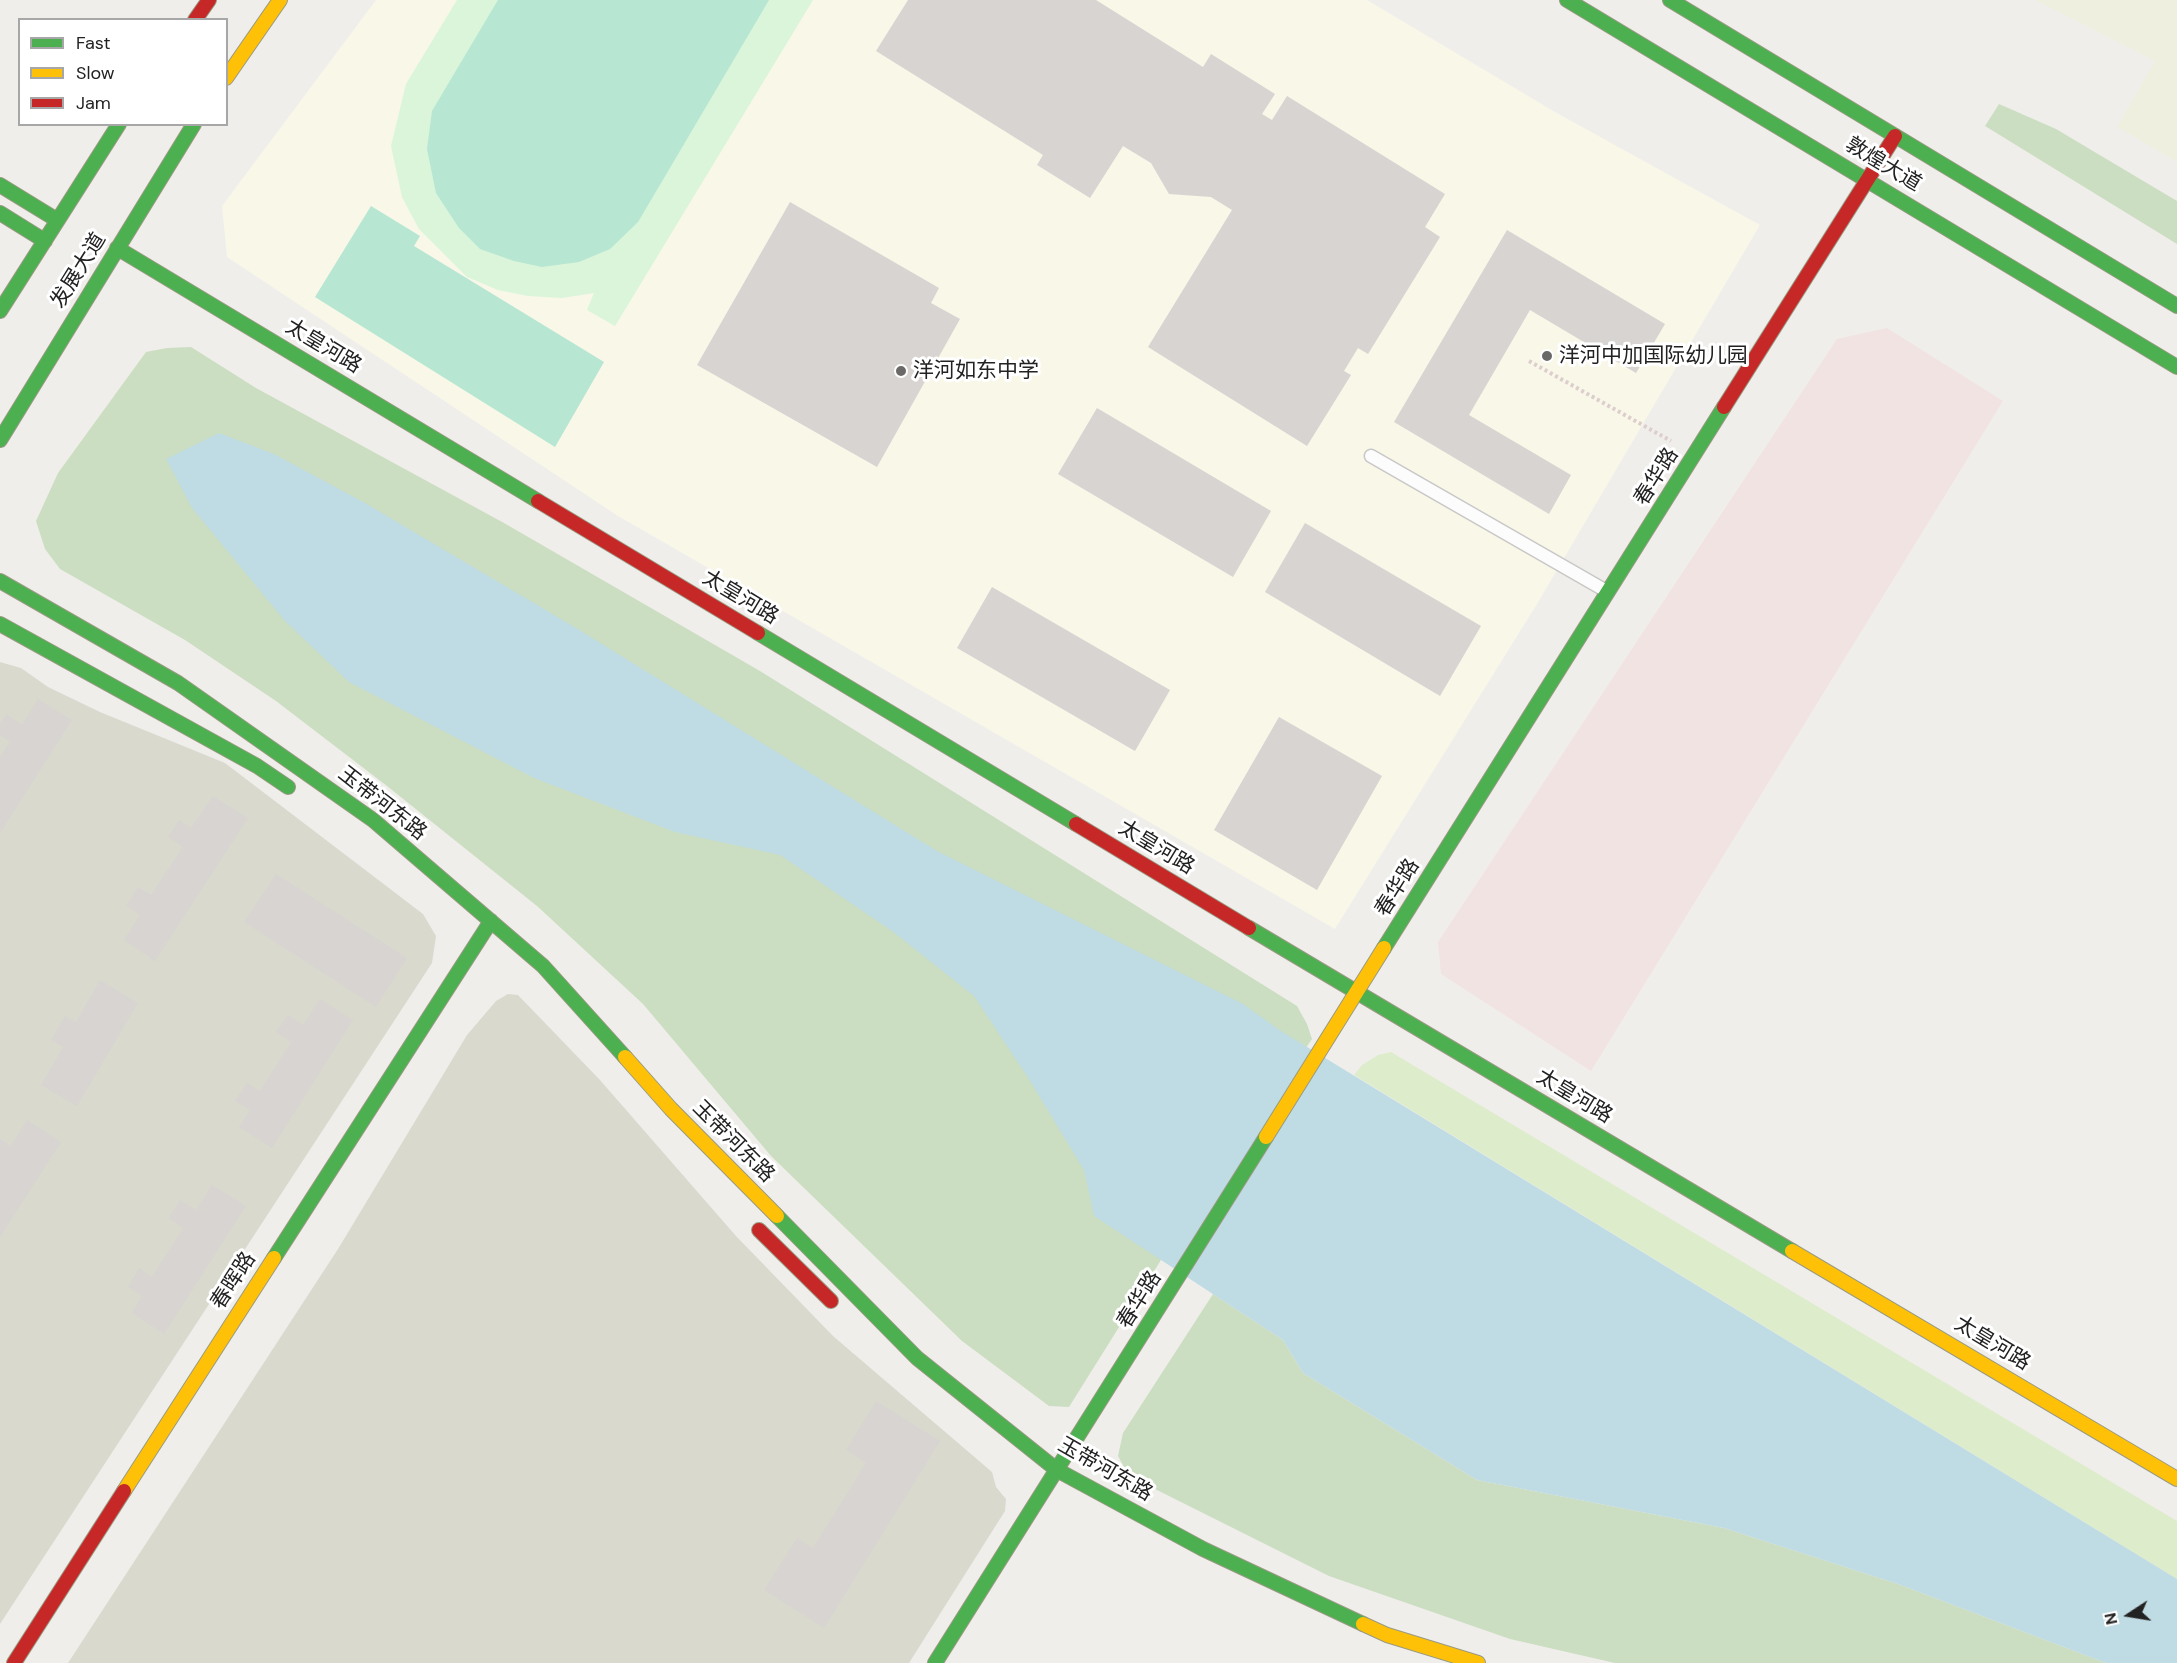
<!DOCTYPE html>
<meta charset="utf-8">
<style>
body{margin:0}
#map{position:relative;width:2177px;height:1663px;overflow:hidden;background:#f0eeeb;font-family:"DM Sans",sans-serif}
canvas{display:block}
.legend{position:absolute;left:18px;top:18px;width:210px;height:108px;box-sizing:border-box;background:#fff;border:2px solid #a7a7a7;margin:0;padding:8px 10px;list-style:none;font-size:18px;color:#222}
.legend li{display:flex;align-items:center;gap:12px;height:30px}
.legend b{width:30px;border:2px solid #a7a7a7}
.north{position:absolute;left:2099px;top:1585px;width:60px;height:60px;-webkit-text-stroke:4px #fff;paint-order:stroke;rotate:258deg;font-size:16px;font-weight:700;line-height:24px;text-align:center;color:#222}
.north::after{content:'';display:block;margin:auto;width:21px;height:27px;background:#222;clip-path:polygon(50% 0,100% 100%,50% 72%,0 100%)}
</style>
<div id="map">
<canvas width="2177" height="1663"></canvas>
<ul class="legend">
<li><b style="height:8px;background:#4caf50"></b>Fast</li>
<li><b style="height:8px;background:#ffc107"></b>Slow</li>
<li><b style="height:8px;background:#c62828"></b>Jam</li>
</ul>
<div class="north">N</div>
</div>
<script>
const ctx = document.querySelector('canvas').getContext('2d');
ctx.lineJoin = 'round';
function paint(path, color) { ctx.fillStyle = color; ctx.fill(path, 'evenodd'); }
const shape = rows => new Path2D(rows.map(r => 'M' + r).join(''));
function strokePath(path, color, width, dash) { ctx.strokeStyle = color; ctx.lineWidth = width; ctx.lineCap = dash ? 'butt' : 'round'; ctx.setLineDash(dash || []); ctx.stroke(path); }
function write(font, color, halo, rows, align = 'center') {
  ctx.font = font + ' "DM Sans","Noto Sans SC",sans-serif'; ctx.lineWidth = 6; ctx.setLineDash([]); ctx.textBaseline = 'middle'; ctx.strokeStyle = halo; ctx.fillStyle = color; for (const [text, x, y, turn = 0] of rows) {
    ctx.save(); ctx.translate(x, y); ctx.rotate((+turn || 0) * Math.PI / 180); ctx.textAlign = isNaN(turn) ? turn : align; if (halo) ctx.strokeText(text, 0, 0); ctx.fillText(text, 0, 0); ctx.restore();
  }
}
paint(shape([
 [1887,328,2003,401,1591,1071,1441,974,1438,942,1837,339]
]), '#f1e3e1');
paint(shape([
 [376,0,1367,0,1555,112,1760,225,1537,604,1335,929,618,516,227,257,222,206]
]), '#f8f7e8');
paint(shape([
 [0,662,21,668,48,687,100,712,225,763,423,914,436,936,432,963,0,1624],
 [508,994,518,995,600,1080,736,1236,833,1336,992,1472,996,1487,1006,1499,1005,1511,909,1663,68,1663,338,1249,467,1035,496,1001]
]), '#d9d9cd');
paint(shape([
 [2035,0,2177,0,2177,162,2117,127,2155,61]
]), '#efefdf');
paint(shape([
 [1391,1052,2177,1521,2177,1579,1354,1075,1362,1065,1378,1055]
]), '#ddeccb');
paint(shape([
 [1999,104,2056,129,2177,201,2177,244,1985,126],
 [191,347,256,388,504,523,760,671,1297,1006,1307,1024,1312,1039,1161,1260,1069,1407,1049,1406,962,1341,771,1156,643,1004,537,906,387,786,276,701,185,640,60,569,45,549,36,521,58,473,146,352,167,348],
 [1213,1294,1283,1340,1303,1373,1477,1480,1724,1528,1898,1584,2106,1663,1615,1663,1510,1639,1329,1576,1129,1476,1118,1456,1123,1433]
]), '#cbdec1');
paint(shape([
 [457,0,813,0,615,326,587,310,594,293,562,298,528,296,498,290,467,277,419,229,402,197,391,146,406,84]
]), '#daf5da');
paint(shape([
 [498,0,769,0,638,222,610,249,579,262,542,267,514,261,480,249,459,228,436,193,427,149,432,111],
 [371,206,420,236,414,246,604,362,555,447,315,297]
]), '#b7e6d2');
paint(shape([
 [219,433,274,454,365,503,576,628,937,851,1243,1004,1281,1031,2177,1579,2177,1663,2106,1663,1898,1584,1724,1528,1477,1480,1303,1373,1283,1340,1094,1216,1084,1170,1027,1076,974,996,892,931,780,855,675,832,534,778,349,682,285,621,192,508,166,459]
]), '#bfdbe3');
paint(shape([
 [908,0,1096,0,1203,67,1211,54,1275,94,1262,114,1272,120,1287,96,1445,194,1425,227,1440,237,1368,354,1358,348,1344,371,1351,375,1307,446,1148,347,1232,210,1211,197,1169,194,1151,163,1123,146,1090,198,1037,165,1043,155,876,51],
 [790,202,939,288,931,303,960,319,877,467,697,365],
 [1507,230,1665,324,1636,373,1530,310,1469,415,1571,475,1549,514,1394,422],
 [1097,408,1271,511,1233,577,1058,474],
 [1305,523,1481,626,1440,696,1265,592],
 [992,587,1170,690,1135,751,957,648],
 [38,699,72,720,0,833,0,757,10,742,0,735,0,724,6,714,22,725],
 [1279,717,1382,776,1317,890,1214,830],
 [213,796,248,818,155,961,124,940,140,915,126,906,138,887,151,895,183,847,168,837,179,820,191,828],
 [276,874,407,958,376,1007,244,922],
 [100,980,138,1003,77,1106,41,1085,63,1047,51,1040,65,1016,76,1022],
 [320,999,353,1020,272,1148,239,1127,250,1110,235,1101,247,1083,260,1091,291,1042,276,1032,288,1015,303,1025],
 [27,1120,61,1142,0,1237,0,1139,11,1146],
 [212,1185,246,1206,164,1334,132,1313,142,1296,128,1287,139,1268,152,1277,183,1228,169,1218,180,1200,196,1210],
 [876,1401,940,1441,824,1628,764,1590,797,1538,813,1548,866,1463,846,1450]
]), '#d7d4d2');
const lane = shape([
 [1371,456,1608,592]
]);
const fast = shape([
 [1567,0,2177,367],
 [1670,0,2177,306],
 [0,185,57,220],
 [0,213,45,241],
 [117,248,538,501],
 [0,311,119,124],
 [0,440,194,124],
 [0,581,178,683,373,820,543,966,625,1057],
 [0,624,257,766,288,787],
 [758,633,1076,824],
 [1249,928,1792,1251],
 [1384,948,1724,407],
 [777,1216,917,1358,1057,1470,1203,1549,1363,1624],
 [274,1258,491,921],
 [935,1663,1266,1137]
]);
const slow = shape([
 [226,78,280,0],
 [625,1057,671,1109,777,1216],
 [1266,1137,1384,948],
 [1792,1251,2177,1479],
 [124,1491,274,1258],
 [1363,1624,1387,1635,1478,1663]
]);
const jam = shape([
 [195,20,209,0],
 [1724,407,1895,136],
 [538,501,758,633],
 [1076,824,1249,928],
 [759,1230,831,1301],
 [14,1663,124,1491]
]);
strokePath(lane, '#c9c8c7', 15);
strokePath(fast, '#999a82', 16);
strokePath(slow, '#999a82', 16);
strokePath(jam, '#999a82', 16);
strokePath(shape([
 [1529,361,1671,441]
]), '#dccecd', 4, [3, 3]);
strokePath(lane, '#fdfcfc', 12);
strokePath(fast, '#4caf50', 14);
strokePath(slow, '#ffc107', 14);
strokePath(jam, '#c62828', 14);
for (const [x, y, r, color] of [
 [1547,356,6,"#6a6968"],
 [901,371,6,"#6a6968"]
]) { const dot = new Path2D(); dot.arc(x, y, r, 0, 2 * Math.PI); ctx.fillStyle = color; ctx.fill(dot); strokePath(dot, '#fff', 2); }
write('21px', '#222', '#fff', [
 ["敦煌大道",1883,165,31],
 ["发展大道",79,271,-58],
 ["太皇河路",323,347,31],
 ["春华路",1657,477,-58],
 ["太皇河路",740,598,31],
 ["玉带河东路",382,804,38],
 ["太皇河路",1156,848,31],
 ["春华路",1398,888,-58],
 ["太皇河路",1574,1097,31],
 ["玉带河东路",733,1142,45],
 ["春晖路",234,1281,-57],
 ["春华路",1140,1300,-58],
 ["太皇河路",1992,1344,31],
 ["玉带河东路",1105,1470,30]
]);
write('21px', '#222', '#fff', [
 ["洋河中加国际幼儿园",1559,356],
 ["洋河如东中学",913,371]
], 'left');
</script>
